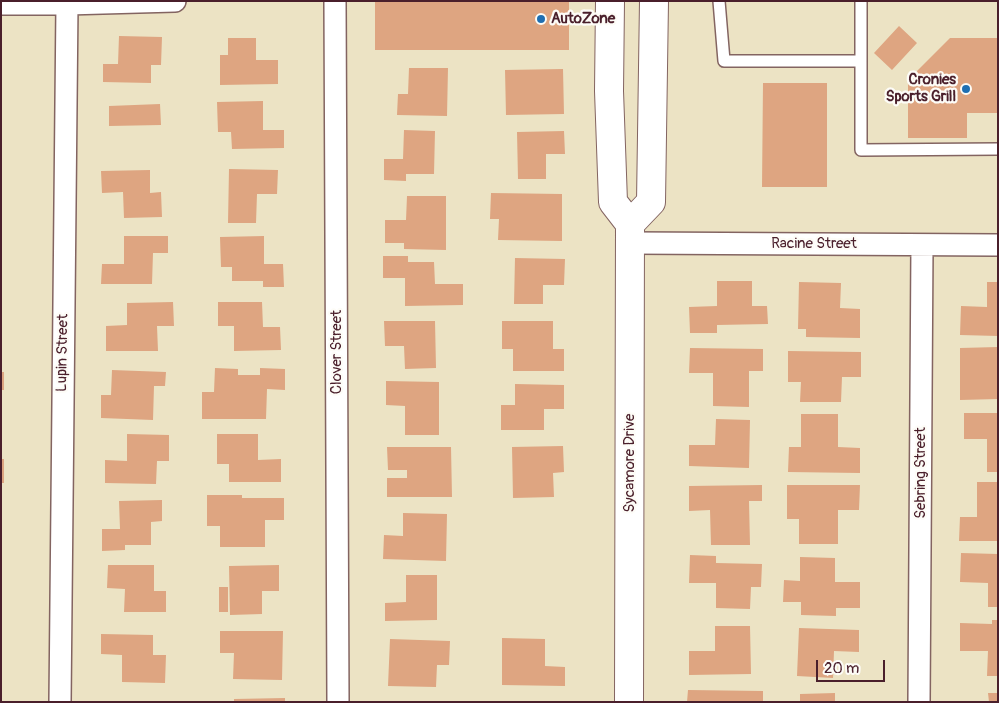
<!DOCTYPE html>
<style>
body{margin:0}
#map{position:relative;width:999px;height:703px;overflow:hidden;background:#ece3c4;font-family:Pangolin,sans-serif}
canvas{display:block}
.frame{position:absolute;inset:0;border:2px solid #4a1f2b;pointer-events:none}
.scale{position:absolute;left:816px;top:660px;width:69px;height:22px;box-sizing:border-box;border:2px solid #4a1f2b;border-top:0;padding-left:6px;font-size:15px;line-height:18px;white-space:nowrap;color:#4a1f2b;-webkit-text-stroke:4px #fdfcf7;paint-order:stroke}
</style>
<div id="map">
<canvas width="999" height="703"></canvas>
<div class="frame"></div>
<div class="scale">20 m</div>
</div>
<script>
const ctx = document.querySelector('canvas').getContext('2d');
ctx.lineJoin = 'round';
function paint(path, color) { ctx.fillStyle = color; ctx.fill(path, 'evenodd'); }
const shape = rows => new Path2D(rows.map(r => 'M' + r).join(''));
function strokePath(path, color, width, dash) { ctx.strokeStyle = color; ctx.lineWidth = width; ctx.lineCap = dash ? 'butt' : 'round'; ctx.setLineDash(dash || []); ctx.stroke(path); }
function write(font, color, halo, rows, align = 'center') {
  ctx.font = font + ' Pangolin,sans-serif'; ctx.lineWidth = 4.5; ctx.setLineDash([]); ctx.textBaseline = 'middle'; ctx.strokeStyle = halo; ctx.fillStyle = color; for (const [text, x, y, turn = 0] of rows) {
    ctx.save(); ctx.translate(x, y); ctx.rotate((+turn || 0) * Math.PI / 180); ctx.textAlign = isNaN(turn) ? turn : align; if (halo) ctx.strokeText(text, 0, 0); ctx.fillText(text, 0, 0); ctx.restore();
  }
}
paint(shape([
 [375,1,569,1,569,50,375,50],
 [899,26,917,43,892,70,874,53],
 [119,36,162,37,161,65,151,65,151,83,103,82,103,64,118,64],
 [228,38,256,38,256,60,278,60,278,84,220,85,220,55,228,55],
 [950,38,998,38,998,113,967,113,967,138,908,138,908,80],
 [409,68,448,68,447,116,397,115,398,94,408,94],
 [563,69,564,114,506,115,505,70],
 [763,83,827,83,827,187,762,187],
 [263,101,263,130,284,130,284,148,232,149,231,132,218,132,217,102],
 [160,104,161,125,109,126,109,106],
 [404,130,435,131,434,174,406,174,406,181,384,180,384,159,403,159],
 [564,131,565,154,546,154,546,179,518,179,517,132],
 [229,169,278,170,277,194,257,194,256,223,228,223],
 [150,170,150,193,161,192,162,217,124,218,123,192,102,193,101,171],
 [491,193,562,194,562,241,498,240,499,219,490,219],
 [407,196,446,196,446,250,404,249,404,243,385,243,385,220,406,220],
 [124,236,168,236,168,253,153,253,152,284,101,284,102,264,124,264],
 [264,236,264,264,283,264,284,287,263,287,263,281,232,281,232,267,221,267,220,237],
 [383,256,408,256,408,262,434,262,435,284,463,284,463,305,405,306,405,278,383,278],
 [515,258,565,259,564,285,543,285,543,304,514,304],
 [717,281,752,281,752,306,767,306,768,324,717,325,717,333,690,333,689,307,717,306],
 [799,282,841,283,840,308,860,309,860,338,806,337,806,329,798,329],
 [987,282,998,282,998,336,960,335,961,306,987,307],
 [173,302,174,326,157,326,158,351,106,351,106,326,127,325,127,303],
 [218,302,262,302,263,327,280,327,281,350,234,351,234,326,218,326],
 [384,321,435,321,436,368,405,369,404,346,385,346],
 [502,321,553,321,553,349,564,349,564,371,513,371,513,349,502,349],
 [998,347,998,399,960,400,960,348],
 [690,348,763,349,763,371,749,371,749,407,713,406,713,373,689,373],
 [788,351,861,352,861,377,842,377,841,402,800,402,801,382,788,382],
 [215,368,238,369,238,375,260,375,260,368,285,369,285,390,267,389,266,419,202,419,202,392,214,392],
 [112,370,166,372,165,386,154,386,153,420,101,418,101,395,111,395],
 [1,372,4,372,4,390,1,390],
 [386,381,439,382,439,435,405,435,405,406,386,405],
 [515,384,564,385,564,409,544,409,544,430,501,430,501,405,515,405],
 [964,413,998,413,998,472,987,472,987,439,964,439],
 [801,414,838,414,838,447,860,448,860,473,788,472,789,447,801,447],
 [716,419,750,420,749,468,689,466,689,445,715,445],
 [127,434,169,435,169,461,157,461,156,484,105,483,105,460,127,461],
 [217,434,258,434,258,460,281,459,281,482,229,482,229,464,217,464],
 [563,446,564,472,553,473,554,497,513,498,512,447],
 [387,447,451,447,452,497,387,497,387,478,407,478,407,470,388,470],
 [1,459,4,459,4,483,1,483],
 [977,482,998,482,998,541,959,541,960,517,977,517],
 [762,485,762,501,749,501,750,545,711,545,710,510,689,511,689,486],
 [787,485,860,485,859,510,838,510,838,544,799,544,799,519,787,519],
 [207,495,242,495,242,498,284,498,284,520,265,520,265,547,220,547,220,526,207,526],
 [162,500,162,521,151,522,151,545,125,545,125,550,102,551,102,529,120,529,119,501],
 [403,513,447,514,446,561,383,559,384,535,403,536],
 [961,553,998,554,998,607,988,607,988,583,960,582],
 [690,555,716,556,716,563,762,564,761,587,751,587,750,609,716,608,716,583,689,583],
 [800,557,835,558,835,582,860,582,860,608,836,608,836,616,801,615,801,602,783,602,784,580,800,581],
 [108,565,154,565,154,591,166,591,166,612,124,612,125,589,107,588],
 [279,565,279,591,262,591,262,614,230,615,229,566],
 [406,575,437,575,437,620,385,621,385,603,406,602],
 [219,587,228,587,228,612,219,612],
 [992,620,998,620,998,676,987,676,988,651,960,651,960,623,992,624],
 [715,626,750,626,751,674,689,675,689,651,715,651],
 [799,628,859,630,859,652,834,651,833,678,797,676],
 [220,631,283,631,282,680,233,679,234,653,220,653],
 [101,634,153,635,153,655,166,655,165,683,122,682,122,655,101,654],
 [502,638,545,639,545,666,565,667,565,686,502,685],
 [390,639,450,641,449,665,437,665,436,687,388,686],
 [688,690,763,691,763,702,687,702],
 [835,693,835,702,800,702,800,694],
 [988,693,998,693,998,702,989,702],
 [285,698,285,702,234,702,234,699]
]), '#dea581');
const service = shape([
 [719,1,724,61,861,61],
 [861,1,861,150,998,149]
]);
const minor = shape([
 [335,1,338,702],
 [1,4,67,4,175,1],
 [631,243,998,245],
 [60,702,67,4],
 [919,702,922,245]
]);
const secondary = shape([
 [610,1,609,91,613,202,630,224,629,702],
 [630,224,651,202,654,1]
]);
strokePath(service, '#836461', 14);
strokePath(minor, '#836461', 24);
strokePath(secondary, '#836461', 30);
strokePath(service, '#fff', 11);
strokePath(minor, '#fff', 21);
strokePath(secondary, '#fff', 28);
for (const [x, y, r, color] of [
 [541,19,5,"#1f6fb2"],
 [966,89,5,"#1f6fb2"]
]) { const dot = new Path2D(); dot.arc(x, y, r, 0, 2 * Math.PI); ctx.fillStyle = color; ctx.fill(dot); strokePath(dot, '#fdfcf7', 2); }
write('bold 15px', '#4a1f2b', '#fdfcf7', [
 ["AutoZone",551,19],
 ["Cronies",956,80,"right"],
 ["Sports Grill",956,97,"right"]
], 'left');
write('15px', '#4a1f2b', '#fdfcf7', [
 ["Racine Street",814,244],
 ["Clover Street",337,352,-90],
 ["Lupin Street",63,353,-89],
 ["Sycamore Drive",630,463,-90],
 ["Sebring Street",921,473,-90]
]);
</script>
